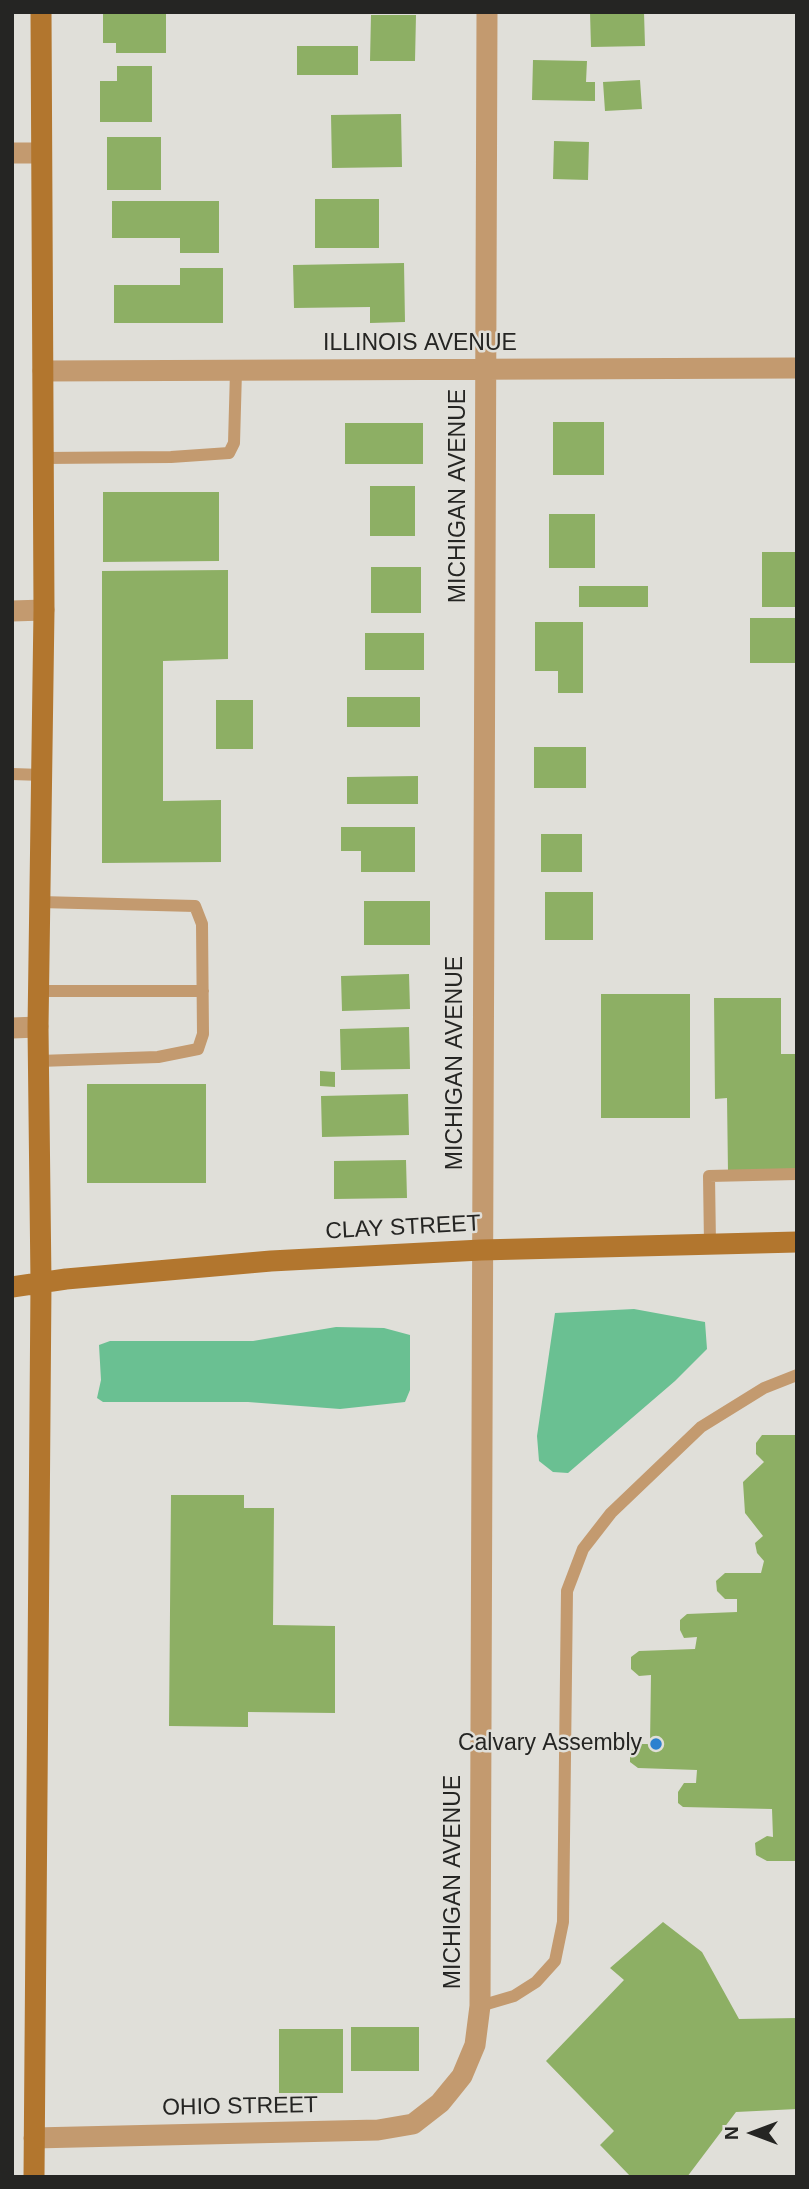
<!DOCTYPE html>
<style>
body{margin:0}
#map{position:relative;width:809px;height:2189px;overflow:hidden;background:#e0dfd9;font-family:Arial,sans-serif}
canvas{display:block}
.frame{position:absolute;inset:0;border:14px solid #252523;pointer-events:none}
.north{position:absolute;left:718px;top:2098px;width:70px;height:70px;-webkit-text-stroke:5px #e0dfd9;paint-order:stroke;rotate:270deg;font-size:19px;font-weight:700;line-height:28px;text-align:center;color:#252523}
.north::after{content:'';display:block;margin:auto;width:24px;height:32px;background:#252523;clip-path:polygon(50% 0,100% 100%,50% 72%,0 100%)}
</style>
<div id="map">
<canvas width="809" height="2189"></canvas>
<div class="frame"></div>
<div class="north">N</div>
</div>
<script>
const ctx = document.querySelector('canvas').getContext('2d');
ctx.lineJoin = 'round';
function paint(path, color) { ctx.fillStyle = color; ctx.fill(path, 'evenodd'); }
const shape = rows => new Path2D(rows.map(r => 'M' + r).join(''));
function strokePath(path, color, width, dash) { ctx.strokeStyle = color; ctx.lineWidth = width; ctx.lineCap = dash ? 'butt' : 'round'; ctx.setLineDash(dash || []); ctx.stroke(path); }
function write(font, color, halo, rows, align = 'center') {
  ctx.font = font + ' Arial,sans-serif'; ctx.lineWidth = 5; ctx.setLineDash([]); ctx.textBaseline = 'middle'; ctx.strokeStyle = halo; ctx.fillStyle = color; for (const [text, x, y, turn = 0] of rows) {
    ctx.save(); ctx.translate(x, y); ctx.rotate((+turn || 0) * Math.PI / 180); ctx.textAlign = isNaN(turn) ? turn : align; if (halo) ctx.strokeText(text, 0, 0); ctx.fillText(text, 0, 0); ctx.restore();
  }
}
paint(shape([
 [634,1309,705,1322,707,1349,675,1381,568,1473,553,1472,539,1461,537,1436,555,1313],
 [336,1327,384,1328,410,1335,410,1390,405,1402,340,1409,248,1402,103,1402,97,1398,101,1380,99,1345,110,1341,253,1341]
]), '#6ac092');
paint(shape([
 [103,12,166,12,166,53,116,53,116,43,103,43],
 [590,12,644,12,645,46,591,47],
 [371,15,416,15,415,61,370,61],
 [297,46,358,46,358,75,297,75],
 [533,60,587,61,586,82,595,82,595,101,532,100],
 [117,66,152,66,152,122,100,122,100,81,117,81],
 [640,80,642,109,605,111,603,82],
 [401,114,402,167,332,168,331,115],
 [107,137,161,137,161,190,107,190],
 [554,141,589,142,588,180,553,179],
 [315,199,379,199,379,248,315,248],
 [112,201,219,201,219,253,180,253,180,238,112,238],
 [404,263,405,322,370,323,370,307,294,308,293,265],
 [180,268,223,268,223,323,114,323,114,285,180,285],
 [553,422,604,422,604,475,553,475],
 [345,423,423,423,423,464,345,464],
 [370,486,415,486,415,536,370,536],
 [103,492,219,492,219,561,103,562],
 [549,514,595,514,595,568,549,568],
 [762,552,797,552,797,607,762,607],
 [371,567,421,567,421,613,371,613],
 [228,570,228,659,163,661,163,801,221,800,221,862,102,863,102,571],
 [579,586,648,586,648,607,579,607],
 [750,618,797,618,797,663,750,663],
 [535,622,583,622,583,693,558,693,558,671,535,671],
 [365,633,424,633,424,670,365,670],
 [347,697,420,697,420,727,347,727],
 [216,700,253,700,253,749,216,749],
 [534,747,586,747,586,788,534,788],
 [418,776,418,804,347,804,347,777],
 [341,827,415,827,415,872,361,872,361,851,341,851],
 [541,834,582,834,582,872,541,872],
 [545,892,593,892,593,940,545,940],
 [364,901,430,901,430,945,364,945],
 [409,974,410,1009,342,1011,341,976],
 [601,994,690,994,690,1118,601,1118],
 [714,998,781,998,781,1054,797,1054,797,1171,728,1172,727,1098,715,1099],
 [409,1027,410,1069,341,1070,340,1029],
 [320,1071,335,1072,335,1087,320,1086],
 [87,1084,206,1084,206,1183,87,1183],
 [408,1094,409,1135,322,1137,321,1096],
 [406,1160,407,1198,334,1199,334,1161],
 [762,1435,797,1435,797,1861,767,1861,756,1855,755,1843,767,1836,773,1837,772,1809,683,1807,678,1803,678,1792,684,1783,696,1783,697,1770,638,1768,630,1762,630,1752,637,1744,650,1744,651,1675,639,1676,631,1669,631,1657,639,1651,695,1649,697,1637,684,1638,680,1630,680,1620,687,1614,737,1612,737,1599,725,1599,717,1591,716,1581,725,1573,761,1573,764,1561,757,1553,755,1543,763,1536,745,1513,743,1482,764,1462,756,1454,756,1443],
 [171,1495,244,1495,244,1508,274,1508,273,1625,335,1626,335,1713,248,1712,248,1727,169,1726],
 [663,1922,702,1952,739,2019,797,2018,797,2109,736,2112,687,2177,631,2177,600,2145,614,2131,546,2061,624,1980,610,1968],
 [351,2027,419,2027,419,2071,351,2071],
 [279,2029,343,2029,343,2093,279,2093]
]), '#8daf64');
strokePath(shape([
 [44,458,171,457,229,453,234,443,236,371],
 [12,774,42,775],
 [39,991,203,991],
 [39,1061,158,1057,198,1049,203,1034,202,924,195,906,40,902],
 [710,1244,709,1176,797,1174],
 [480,2006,514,1996,536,1982,555,1961,563,1922,567,1591,583,1549,611,1513,701,1427,764,1388,797,1375]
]), '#c39a6f', 12);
strokePath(shape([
 [12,153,41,153],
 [43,371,797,368],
 [12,611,44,610],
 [12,1028,38,1027],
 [34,2138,378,2130,413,2124,440,2103,449,2092,462,2076,475,2045,480,2006,487,12]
]), '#c39a6f', 21);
strokePath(shape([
 [12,1287,66,1279,271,1261,481,1250,797,1242],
 [34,2177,41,1283,38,1027,44,610,41,12]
]), '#b2762e', 21);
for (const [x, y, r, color] of [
 [656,1744,7,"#2d81cf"]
]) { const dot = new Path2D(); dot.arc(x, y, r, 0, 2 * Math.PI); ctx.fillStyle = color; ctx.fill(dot); strokePath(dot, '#e0dfd9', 2.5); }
write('23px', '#252523', '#e0dfd9', [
 ["ILLINOIS AVENUE",420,344],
 ["MICHIGAN AVENUE",459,496,-90],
 ["MICHIGAN AVENUE",456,1063,-90],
 ["CLAY STREET",403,1228,-3],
 ["MICHIGAN AVENUE",454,1882,-90],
 ["OHIO STREET",240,2107,-1]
]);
write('23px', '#252523', '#e0dfd9', [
 ["Calvary Assembly",642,1744]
], 'right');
</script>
